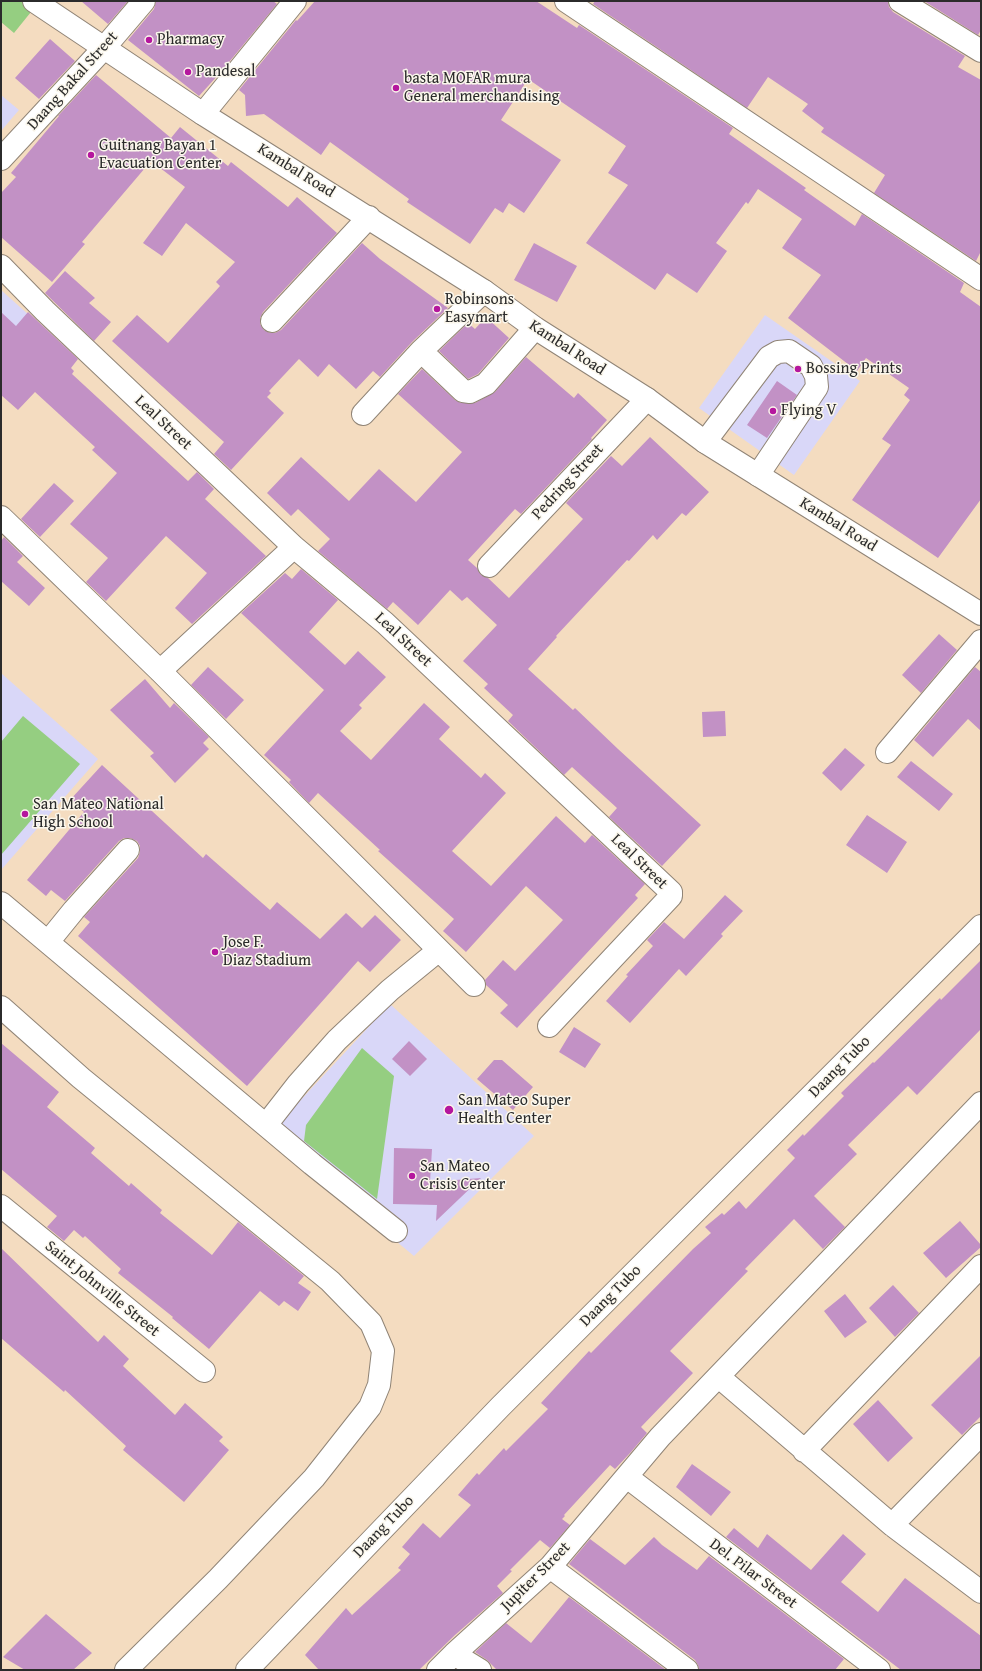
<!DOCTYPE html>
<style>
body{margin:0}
#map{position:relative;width:982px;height:1671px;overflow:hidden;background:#f4dcc0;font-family:"Gentium Book Plus",serif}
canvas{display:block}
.frame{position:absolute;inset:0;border:2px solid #2b2b2b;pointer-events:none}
</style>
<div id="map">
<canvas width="982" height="1671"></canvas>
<div class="frame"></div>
</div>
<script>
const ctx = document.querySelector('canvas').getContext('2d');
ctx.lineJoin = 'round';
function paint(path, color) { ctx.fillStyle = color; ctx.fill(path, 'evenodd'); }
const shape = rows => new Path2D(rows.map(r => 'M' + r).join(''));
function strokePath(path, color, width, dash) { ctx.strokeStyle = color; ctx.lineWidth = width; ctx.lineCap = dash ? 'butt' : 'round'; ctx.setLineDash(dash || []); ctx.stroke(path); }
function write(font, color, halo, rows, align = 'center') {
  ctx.font = font + ' "Gentium Book Plus",serif'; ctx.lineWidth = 3; ctx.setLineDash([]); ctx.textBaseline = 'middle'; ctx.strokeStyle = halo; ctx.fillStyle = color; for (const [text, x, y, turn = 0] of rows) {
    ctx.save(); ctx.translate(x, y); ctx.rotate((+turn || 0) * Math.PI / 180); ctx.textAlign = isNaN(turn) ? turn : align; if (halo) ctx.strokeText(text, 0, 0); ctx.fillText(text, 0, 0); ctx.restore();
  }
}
paint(shape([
 [1,95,19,110,1,131],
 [1,290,30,316,1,346],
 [765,315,860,381,794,475,699,408],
 [1,673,98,759,1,870],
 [390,1004,534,1136,414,1256,268,1135]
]), '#d9d7f8');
paint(shape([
 [1,1,27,1,35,7,14,33,1,22],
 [23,716,80,764,1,855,1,742],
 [362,1048,394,1076,377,1199,304,1141,306,1125]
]), '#95ce81');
paint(shape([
 [81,1,128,1,108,24],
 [156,1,273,1,277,4,220,73,199,96,128,40,154,9],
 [315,1,536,1,577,28,579,25,733,128,729,134,806,188,804,190,855,226,862,214,964,283,960,292,981,307,981,499,938,558,852,500,891,445,882,439,910,400,904,395,909,388,866,358,857,371,788,318,821,275,782,248,802,219,758,189,748,204,746,202,716,243,727,251,697,293,667,273,655,290,586,243,628,185,608,173,626,146,528,79,501,120,561,160,524,213,509,203,503,213,495,208,470,244,407,202,409,199,330,142,321,155,264,114,246,116,245,95,239,90,296,20,297,21],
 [595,1,888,1,889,7,893,12,965,56,958,67,981,80,981,251,976,261,874,193,885,175,821,132,824,128,802,111,808,104,768,77,747,108,593,4],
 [924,1,981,1,981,30,978,35],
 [50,39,75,61,39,99,15,78],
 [96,75,171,138,180,127,228,166,231,162,288,207,297,197,337,233,263,312,260,318,260,324,264,330,270,333,275,333,281,330,362,243,380,259,448,308,412,342,380,377,373,371,356,389,329,364,318,377,299,359,269,391,271,393,267,397,284,413,231,470,214,454,224,442,112,341,137,315,168,343,220,286,216,282,235,262,186,223,162,256,143,243,185,187,151,161,82,242,85,244,52,282,1,237,1,193,16,177,11,173,59,116,58,116],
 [534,243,577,266,557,302,514,280],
 [65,271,95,298,89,303,111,322,94,341,45,293],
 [1,312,16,326,28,312,78,359,71,368,74,371,72,374,188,481,197,472,214,489,205,499,266,556,192,624,175,608,207,573,166,536,106,601,86,582,108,558,70,524,117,473,92,450,95,447,35,392,18,410,1,395],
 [486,317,509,338,478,374,468,379,439,351,468,323,475,329],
 [526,357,574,398,578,393,607,420,591,438,592,439,521,514,515,509,468,560,477,568,481,575,488,578,509,598,583,519,566,503,611,456,622,466,650,437,709,492,686,516,682,513,657,540,653,535,629,561,627,560,556,636,557,637,528,669,573,710,575,708,618,749,701,825,662,866,609,817,617,808,572,767,564,775,508,721,513,715,484,688,488,684,463,661,497,625,467,597,462,601,450,590,418,625,393,602,387,609,318,551,330,539,298,509,291,516,267,493,301,457,349,501,379,469,416,502,462,452,398,394,422,369,455,400,461,403,475,403,495,392],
 [777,381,797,395,767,438,747,425],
 [54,483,74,501,40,537,21,519],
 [4,537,23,556,17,562,45,588,29,606,1,581,1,541],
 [301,569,338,600,309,632,345,665,358,651,386,677,359,705,362,708,340,731,371,760,424,703,450,727,439,739,481,778,485,773,506,793,452,851,491,886,556,816,585,843,592,835,645,884,635,895,638,898,517,1028,500,1013,508,1005,486,985,485,980,503,960,515,971,563,920,526,886,466,952,443,931,454,919,378,851,380,850,318,793,309,803,289,782,291,780,264,755,324,690,241,613,285,573,292,579],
 [939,634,957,650,921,693,902,675],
 [208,667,244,700,226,719,191,685],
 [975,667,981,672,981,731,968,719,933,757,914,740],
 [145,679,170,708,174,703,209,737,203,743,209,749,175,783,150,756,154,753,110,710],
 [725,711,726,736,703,737,702,712],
 [845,748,865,765,841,791,822,773],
 [911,761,953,794,939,811,897,777],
 [102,765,203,858,206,854,270,910,277,902,320,939,346,913,362,928,375,915,401,940,370,972,358,961,247,1086,78,936,90,922,84,917,138,858,140,852,140,846,137,841,130,838,124,838,119,841,65,901,51,890,46,896,27,880,84,812,70,800],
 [867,815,907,842,887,873,846,845],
 [725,895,743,911,721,934,723,936,686,976,679,969,630,1023,606,1001,628,976,626,975,653,946,647,940,664,922,684,939],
 [981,960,981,1029,917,1095,908,1086,848,1145,857,1154,814,1196,845,1227,823,1249,794,1219,745,1269,748,1271,670,1351,693,1373,641,1427,647,1433,631,1452,615,1469,610,1465,564,1515,565,1516,562,1519,570,1525,550,1548,540,1540,510,1570,512,1571,497,1586,503,1593,455,1635,419,1670,319,1670,305,1655,346,1608,352,1615,401,1570,398,1568,410,1554,402,1547,423,1523,440,1538,471,1505,458,1495,477,1473,479,1475,504,1448,506,1451,548,1409,541,1403,589,1351,591,1353,693,1249,711,1233,705,1227,722,1213,724,1215,739,1201,746,1209,795,1158,787,1150,803,1134,804,1136,844,1096,841,1093,873,1062,874,1063,940,998,941,1000],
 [574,1027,601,1044,585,1068,559,1052],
 [409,1041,427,1059,410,1076,392,1059],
 [1,1043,59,1092,47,1107,95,1148,91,1153,129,1186,131,1183,162,1210,160,1213,212,1255,238,1222,304,1276,298,1283,311,1292,298,1311,284,1301,279,1306,260,1291,209,1349,172,1318,173,1317,118,1273,121,1269,85,1236,83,1238,74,1230,64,1241,47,1227,57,1216,1,1169],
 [494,1060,502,1060,533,1087,513,1110,477,1079],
 [394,1148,432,1149,430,1182,481,1178,436,1221,437,1205,393,1204],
 [960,1221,981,1245,981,1247,946,1278,923,1253],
 [1,1248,98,1342,104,1335,129,1359,123,1366,175,1415,185,1403,223,1437,219,1441,229,1450,184,1502,123,1450,126,1446,65,1390,64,1392,1,1338],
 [893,1285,919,1313,895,1337,869,1308],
 [845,1294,867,1322,845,1338,824,1311],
 [981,1355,981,1416,962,1435,931,1405],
 [878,1400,913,1438,888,1462,853,1424],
 [692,1464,731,1492,711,1516,676,1487],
 [734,1528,758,1548,767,1534,811,1570,843,1534,866,1554,841,1582,878,1612,905,1578,981,1636,981,1670,901,1670,726,1537],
 [654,1537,662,1545,697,1570,709,1556,844,1659,835,1670,699,1670,698,1665,695,1660,569,1564,590,1539,625,1565],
 [569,1597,666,1670,497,1670,487,1660,475,1652,506,1623,531,1643],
 [46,1614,92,1653,73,1670,25,1670,3,1657]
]), '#c291c5');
const minor = shape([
 [566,1,981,279],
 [900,1,981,51],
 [203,114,295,1],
 [1,159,104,48,144,1],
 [1,266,45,311,294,547,385,623,671,892,671,896,549,1026],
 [272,321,369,217],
 [421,351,463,391,470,392,486,384,535,328],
 [363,414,421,351,484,291],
 [705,442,769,357,778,352,789,351,811,366,816,376,817,387,758,475],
 [1,517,160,671,474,985],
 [489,566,647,399],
 [160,671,294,547],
 [887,752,981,641],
 [1,903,312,1164,396,1231],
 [48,942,74,910,128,850],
 [1,1007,81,1078,330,1281,371,1323,383,1351,379,1385,370,1407,314,1478,218,1579,126,1670],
 [266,1125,298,1084,337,1040,390,990,439,950],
 [1,1206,204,1371],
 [719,1377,892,1525,981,1592],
 [804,1451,981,1266],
 [627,1477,879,1670],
 [892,1525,981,1434],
 [550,1567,687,1670],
 [454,1654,480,1670],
 [247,1670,500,1407,981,926],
 [438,1670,454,1654,550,1567,660,1437,981,1103]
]);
const major = shape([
 [34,1,203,114,484,291,535,328,647,399,705,442,981,614]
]);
strokePath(minor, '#908476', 24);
strokePath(major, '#908476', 24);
strokePath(minor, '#fff', 22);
strokePath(major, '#fff', 22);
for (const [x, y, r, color] of [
 [149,40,4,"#b5179e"],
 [188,72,4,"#b5179e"],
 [396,88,4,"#b5179e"],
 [91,155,4,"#b5179e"],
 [437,309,4,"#b5179e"],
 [798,369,4,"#b5179e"],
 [773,411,4,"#b5179e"],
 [25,814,4,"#b5179e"],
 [215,952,4,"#b5179e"],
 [449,1110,5,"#b5179e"],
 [412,1176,4,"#b5179e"]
]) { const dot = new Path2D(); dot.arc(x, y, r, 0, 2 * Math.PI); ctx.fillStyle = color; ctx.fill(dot); strokePath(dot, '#fbf7ec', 1.5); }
write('16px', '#2b2b2b', '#fbf7ec', [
 ["Pharmacy",157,40],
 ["Pandesal",196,72],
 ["basta MOFAR mura",404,79],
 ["General merchandising",404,97],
 ["Guitnang Bayan 1",99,146],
 ["Evacuation Center",99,164],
 ["Robinsons",445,300],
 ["Easymart",445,318],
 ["Bossing Prints",806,369],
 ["Flying V",781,411],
 ["San Mateo National",33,805],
 ["High School",33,823],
 ["Jose F.",223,943],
 ["Diaz Stadium",223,961],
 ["San Mateo Super",458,1101],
 ["Health Center",458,1119],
 ["San Mateo",420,1167],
 ["Crisis Center",420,1185]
], 'left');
write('16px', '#2b2b2b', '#fbf7ec', [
 ["Daang Bakal Street",73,81,-48],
 ["Kambal Road",296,171,32],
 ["Kambal Road",567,348,33],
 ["Leal Street",163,423,43],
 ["Pedring Street",568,482,-47],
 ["Kambal Road",838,525,32],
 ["Leal Street",403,640,43],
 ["Leal Street",639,862,44],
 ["Daang Tubo",840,1067,-45],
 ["Saint Johnville Street",102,1289,39],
 ["Daang Tubo",611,1296,-45],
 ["Daang Tubo",384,1527,-46],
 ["Del. Pilar Street",753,1574,37],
 ["Jupiter Street",536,1577,-45]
]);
</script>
